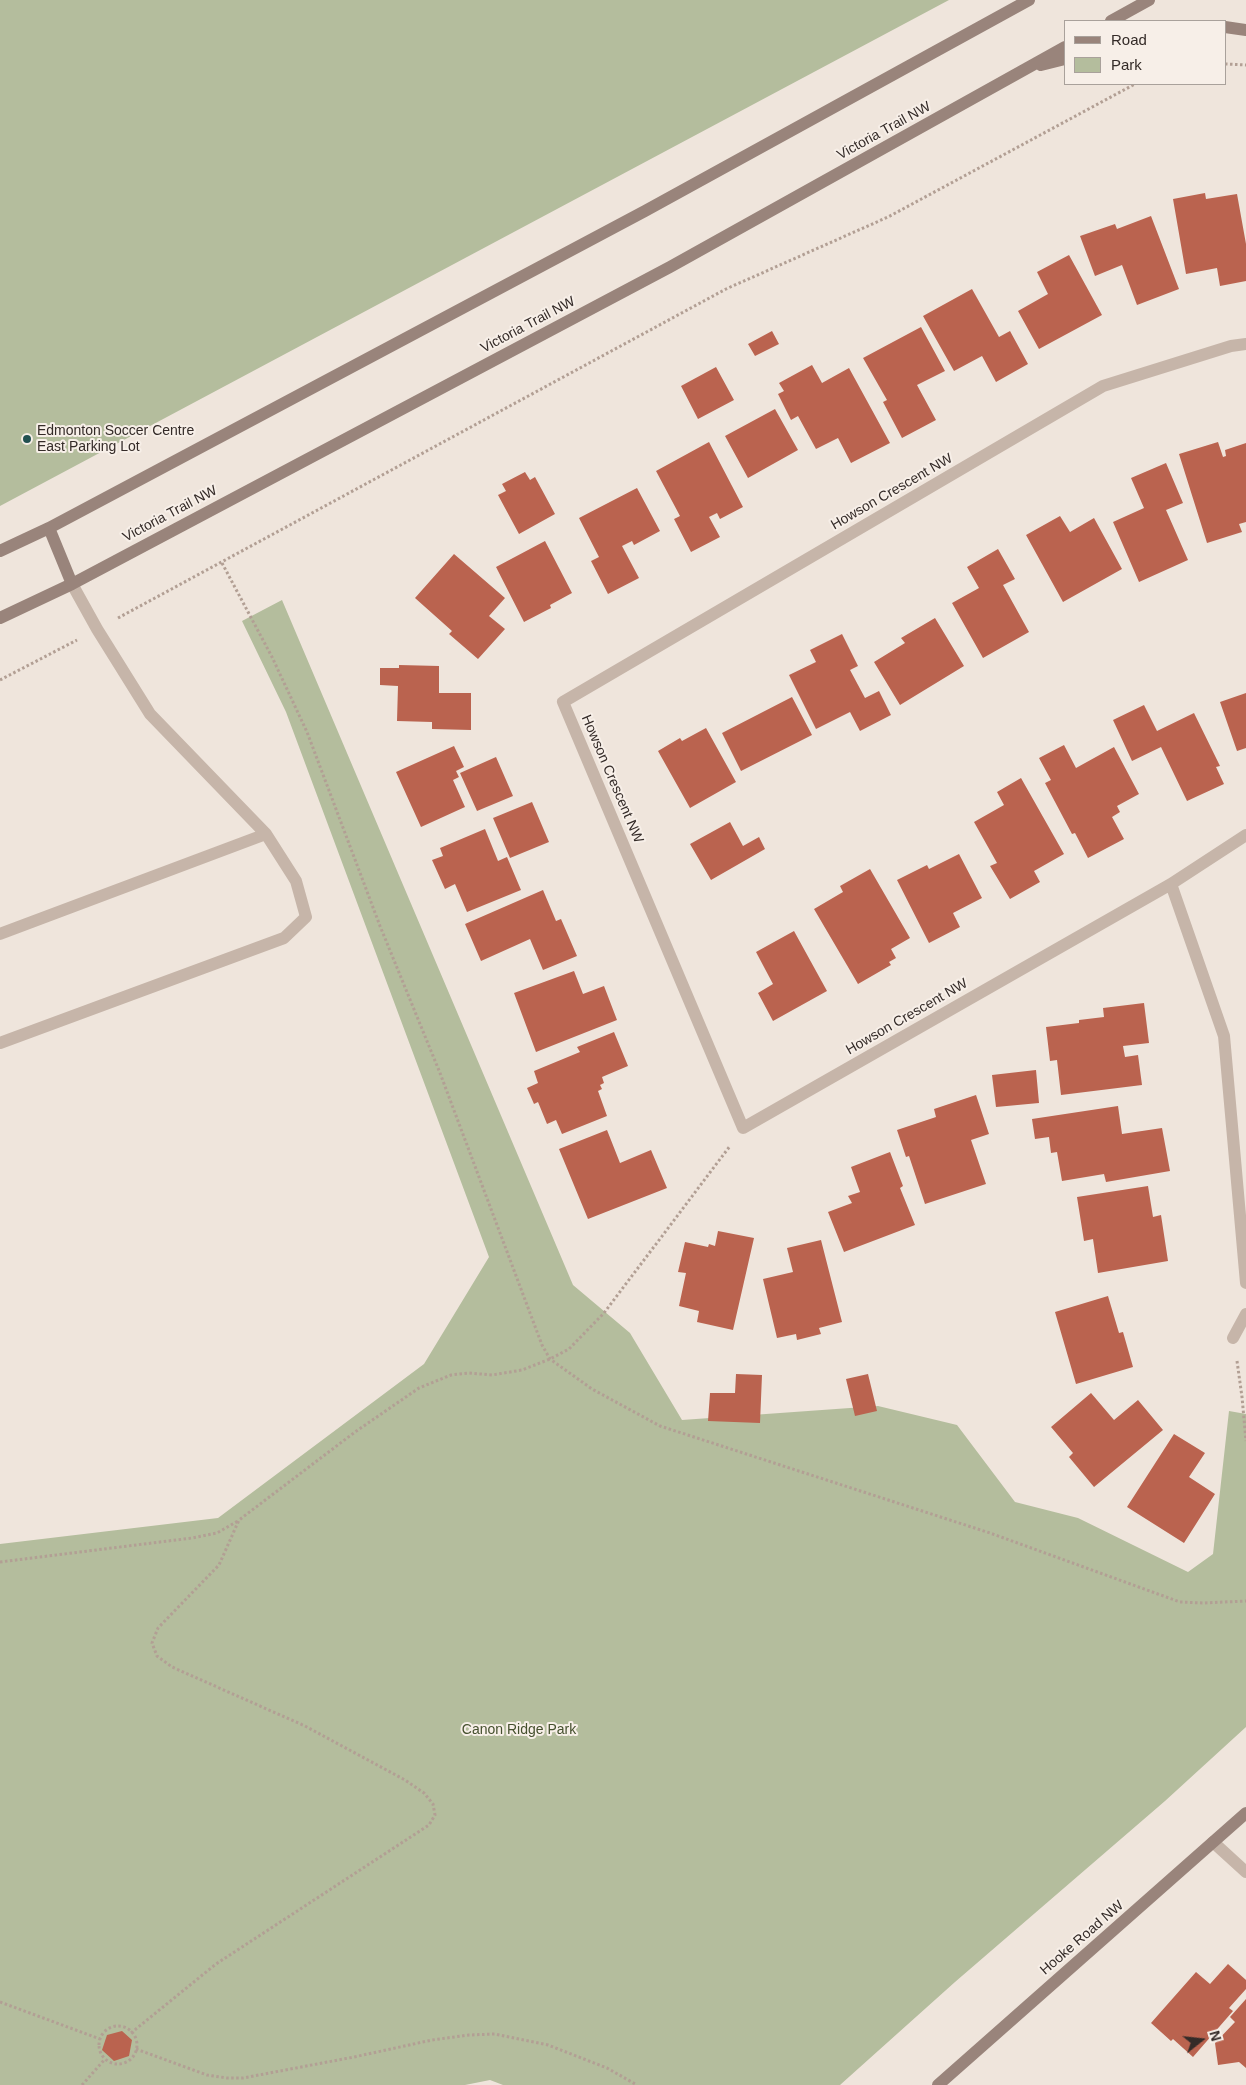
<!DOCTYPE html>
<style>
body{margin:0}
#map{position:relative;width:1246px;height:2085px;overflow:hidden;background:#efe5dc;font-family:Helvetica,sans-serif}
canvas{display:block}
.legend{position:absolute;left:1064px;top:20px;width:162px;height:65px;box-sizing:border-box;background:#f7efe8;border:1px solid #a9a19b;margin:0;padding:6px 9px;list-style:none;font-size:15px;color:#342b28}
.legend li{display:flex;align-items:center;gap:10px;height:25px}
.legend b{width:25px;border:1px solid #a9a19b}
.north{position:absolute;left:1176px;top:2015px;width:50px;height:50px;-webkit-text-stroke:4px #f7efe8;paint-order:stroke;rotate:74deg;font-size:14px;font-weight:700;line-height:20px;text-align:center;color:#342b28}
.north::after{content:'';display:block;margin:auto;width:18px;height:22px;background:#342b28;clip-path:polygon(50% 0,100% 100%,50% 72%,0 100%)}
</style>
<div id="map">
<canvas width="1246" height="2085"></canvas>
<ul class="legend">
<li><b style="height:6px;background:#99847b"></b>Road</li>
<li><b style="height:14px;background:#b4bd9d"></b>Park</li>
</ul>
<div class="north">N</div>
</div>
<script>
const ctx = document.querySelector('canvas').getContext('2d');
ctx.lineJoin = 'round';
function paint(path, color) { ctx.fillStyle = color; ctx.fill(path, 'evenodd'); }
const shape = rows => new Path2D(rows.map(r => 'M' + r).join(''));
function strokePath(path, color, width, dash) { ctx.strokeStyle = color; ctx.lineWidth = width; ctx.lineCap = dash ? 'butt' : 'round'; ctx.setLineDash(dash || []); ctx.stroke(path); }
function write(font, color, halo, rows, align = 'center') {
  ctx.font = font + ' Helvetica,sans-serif'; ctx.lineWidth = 4; ctx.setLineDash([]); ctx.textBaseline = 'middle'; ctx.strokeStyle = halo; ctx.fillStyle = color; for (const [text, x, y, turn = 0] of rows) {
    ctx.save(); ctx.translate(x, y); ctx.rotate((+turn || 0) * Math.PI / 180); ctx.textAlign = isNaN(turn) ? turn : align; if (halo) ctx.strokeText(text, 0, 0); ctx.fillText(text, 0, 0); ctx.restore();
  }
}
paint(shape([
 [0,0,949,0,0,506],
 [282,600,573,1285,630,1333,682,1420,878,1406,957,1425,1015,1502,1078,1518,1188,1572,1213,1554,1229,1411,1246,1414,1246,1727,1165,1801,955,1982,840,2085,503,2085,490,2080,465,2085,0,2085,0,1544,218,1518,424,1364,489,1257,286,712,242,621]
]), '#b4bd9d');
paint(shape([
 [1205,193,1206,199,1237,194,1246,244,1246,281,1220,286,1217,268,1186,274,1173,199],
 [1151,216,1179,289,1137,305,1122,265,1095,276,1080,236,1115,224,1117,229],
 [1069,255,1102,315,1039,349,1018,311,1048,294,1037,272],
 [972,289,999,337,1010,331,1028,364,996,382,982,356,954,371,923,316],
 [921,327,945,371,917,385,936,420,902,438,883,402,887,400,863,358],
 [772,331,779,344,755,356,748,344],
 [812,365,822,383,849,368,890,443,851,463,838,438,816,449,798,416,791,420,778,394,784,391,779,383],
 [716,367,734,400,698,419,681,386],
 [775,409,798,450,748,478,725,436],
 [709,442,743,507,720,519,717,513,709,517,720,537,691,552,674,519,680,516,656,471],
 [1218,442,1223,457,1226,456,1225,450,1246,443,1246,522,1239,524,1242,532,1207,543,1179,454],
 [1166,463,1183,503,1166,510,1188,560,1139,582,1113,522,1144,508,1131,478],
 [525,472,530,480,535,477,555,514,519,534,498,495,506,491,502,484],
 [637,488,660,531,634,545,632,541,622,546,639,578,608,594,591,561,599,557,579,518],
 [1060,516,1070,532,1094,518,1122,569,1063,602,1026,535],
 [545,541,572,593,550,605,551,608,524,622,496,567],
 [998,549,1015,579,1003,585,1029,632,983,658,952,603,979,588,967,567],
 [454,554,505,598,489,616,505,629,478,659,449,634,452,631,415,598],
 [935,618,964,666,900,705,874,662,905,643,901,638],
 [842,634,858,666,850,670,865,698,879,691,891,715,860,731,850,712,816,729,789,675,816,662,810,650],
 [399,665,439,666,439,693,471,693,471,730,432,729,432,722,397,721,398,686,380,685,380,668,399,668],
 [1246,693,1246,748,1237,751,1220,702],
 [792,697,812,735,741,771,722,733],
 [1144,705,1157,731,1194,713,1220,766,1216,767,1224,784,1187,801,1161,747,1132,761,1113,720],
 [706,728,736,782,690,808,658,751,680,738,682,741],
 [1064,745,1076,768,1114,747,1139,794,1117,806,1120,812,1112,817,1124,839,1088,858,1075,833,1072,834,1045,783,1051,780,1039,758],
 [454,746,464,767,456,771,459,777,453,780,465,807,421,827,396,772],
 [496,757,513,796,477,811,460,773],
 [1021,778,1064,854,1034,871,1040,882,1010,899,990,866,997,863,974,822,1004,805,997,792],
 [532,802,549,842,510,858,493,818],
 [730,822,743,846,759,837,765,849,711,880,690,844],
 [485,829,498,861,507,857,521,890,467,912,455,884,445,889,432,860,443,856,440,848],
 [959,854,982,898,953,913,960,927,929,943,897,880,927,865,929,869],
 [870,869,910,938,891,949,896,958,889,962,891,965,858,984,814,909,843,892,840,886],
 [543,890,556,921,561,919,577,956,543,970,530,939,481,961,465,924],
 [794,931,827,991,773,1021,758,993,773,984,756,952],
 [574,971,583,994,604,986,617,1020,536,1052,514,993],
 [1144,1003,1149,1043,1123,1046,1125,1057,1138,1055,1142,1085,1061,1095,1057,1060,1050,1061,1046,1027,1079,1023,1079,1020,1104,1017,1103,1008],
 [614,1032,628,1066,602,1077,604,1083,600,1085,602,1089,598,1091,607,1116,562,1134,556,1120,547,1124,538,1102,534,1104,527,1088,538,1083,534,1071,580,1052,577,1047],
 [1036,1070,1039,1103,996,1107,992,1075],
 [976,1095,989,1134,971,1140,986,1184,925,1204,909,1156,906,1157,897,1130,936,1117,934,1109],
 [1118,1106,1122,1134,1162,1128,1170,1171,1106,1182,1104,1174,1062,1181,1057,1152,1051,1153,1049,1137,1035,1139,1032,1119],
 [607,1130,620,1163,651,1150,667,1188,588,1219,559,1149],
 [890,1152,903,1186,900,1188,915,1225,844,1252,828,1212,852,1203,848,1196,860,1192,851,1167],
 [1148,1186,1153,1217,1161,1215,1168,1261,1098,1273,1093,1239,1084,1241,1077,1197],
 [718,1231,754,1238,733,1330,697,1322,699,1311,679,1306,686,1273,678,1272,685,1242,708,1247,709,1244,715,1246],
 [821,1240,842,1322,819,1328,821,1334,797,1340,796,1334,777,1338,763,1279,793,1272,787,1248],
 [1108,1296,1119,1333,1123,1332,1133,1367,1076,1384,1055,1312],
 [736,1374,762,1375,760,1423,708,1421,710,1393,735,1393],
 [868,1374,877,1411,855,1416,846,1379],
 [1091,1393,1114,1420,1138,1400,1163,1430,1094,1487,1069,1457,1073,1453,1051,1427],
 [1174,1434,1205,1453,1189,1477,1215,1494,1184,1543,1127,1507],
 [1228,1964,1246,1980,1246,1989,1229,2008,1233,2011,1193,2057,1173,2039,1171,2041,1151,2023,1196,1972,1210,1984],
 [1246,1999,1246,2068,1239,2062,1218,2065,1215,2043,1235,2022,1230,2017],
 [122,2031,132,2040,129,2056,114,2061,102,2050,107,2035]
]), '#ba634f');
strokePath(shape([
 [1225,64,1246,65],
 [222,563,272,657,307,732,380,926,440,1073,542,1345,550,1359,592,1389,660,1426,990,1533,1180,1602,1203,1603,1246,1601],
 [118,618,726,289,888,217,1135,84],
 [0,680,77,640],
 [1237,1361,1242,1397,1246,1441],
 [0,1562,192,1538,217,1533,238,1521],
 [0,2002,100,2039],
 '99 2045a19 19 0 1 1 38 0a19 19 0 1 1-38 0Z',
 [131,2033,216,1964,429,1825,435,1815,433,1804,424,1793,405,1780,305,1726,172,1667,157,1656,152,1643,158,1628,219,1565,239,1520,355,1432,419,1388,451,1375,469,1373,492,1375,522,1370,550,1359,569,1349,604,1313,730,1146],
 [136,2049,207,2075,227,2078,243,2078,354,2057,432,2040,469,2035,495,2034,548,2045,607,2068,637,2085],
 [82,2085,105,2059]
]), '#b29f94', 3, [2.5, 2.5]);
strokePath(shape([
 [0,934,266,834],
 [0,1043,284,938,306,917,296,881,266,834,150,714,97,629,72,584]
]), '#c6b5a9', 12);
strokePath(shape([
 [1246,344,1231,346,1103,386,563,702,743,1128,1171,884,1246,835],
 [1171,884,1224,1036,1246,1283],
 [1233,1338,1246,1314],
 [1213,1842,1246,1872]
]), '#c6b5a9', 12);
strokePath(shape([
 [1111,21,1149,0],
 [1225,27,1246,30],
 [1041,65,1065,59],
 [49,528,72,584],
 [0,551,49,528,645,211,1029,0],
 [0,618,72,584,670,267,1065,47],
 [938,2085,1246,1813]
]), '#99847b', 12);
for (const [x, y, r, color] of [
 [27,439,5,"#225151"]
]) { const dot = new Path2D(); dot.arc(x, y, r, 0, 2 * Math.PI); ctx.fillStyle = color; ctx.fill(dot); strokePath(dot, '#f7efe8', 2); }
write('14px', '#342b28', '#f7efe8', [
 ["Victoria Trail NW",884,131,-29],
 ["Victoria Trail NW",528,325,-28],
 ["Howson Crescent NW",892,492,-30],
 ["Victoria Trail NW",170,514,-28],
 ["Howson Crescent NW",612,779,67],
 ["Howson Crescent NW",907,1017,-30],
 ["Hooke Road NW",1082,1938,-41]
]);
write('14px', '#342b28', '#f7efe8', [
 ["Edmonton Soccer Centre",37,431],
 ["East Parking Lot",37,447]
], 'left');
write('14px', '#45502e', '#f7efe8', [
 ["Canon Ridge Park",519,1730]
]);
</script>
